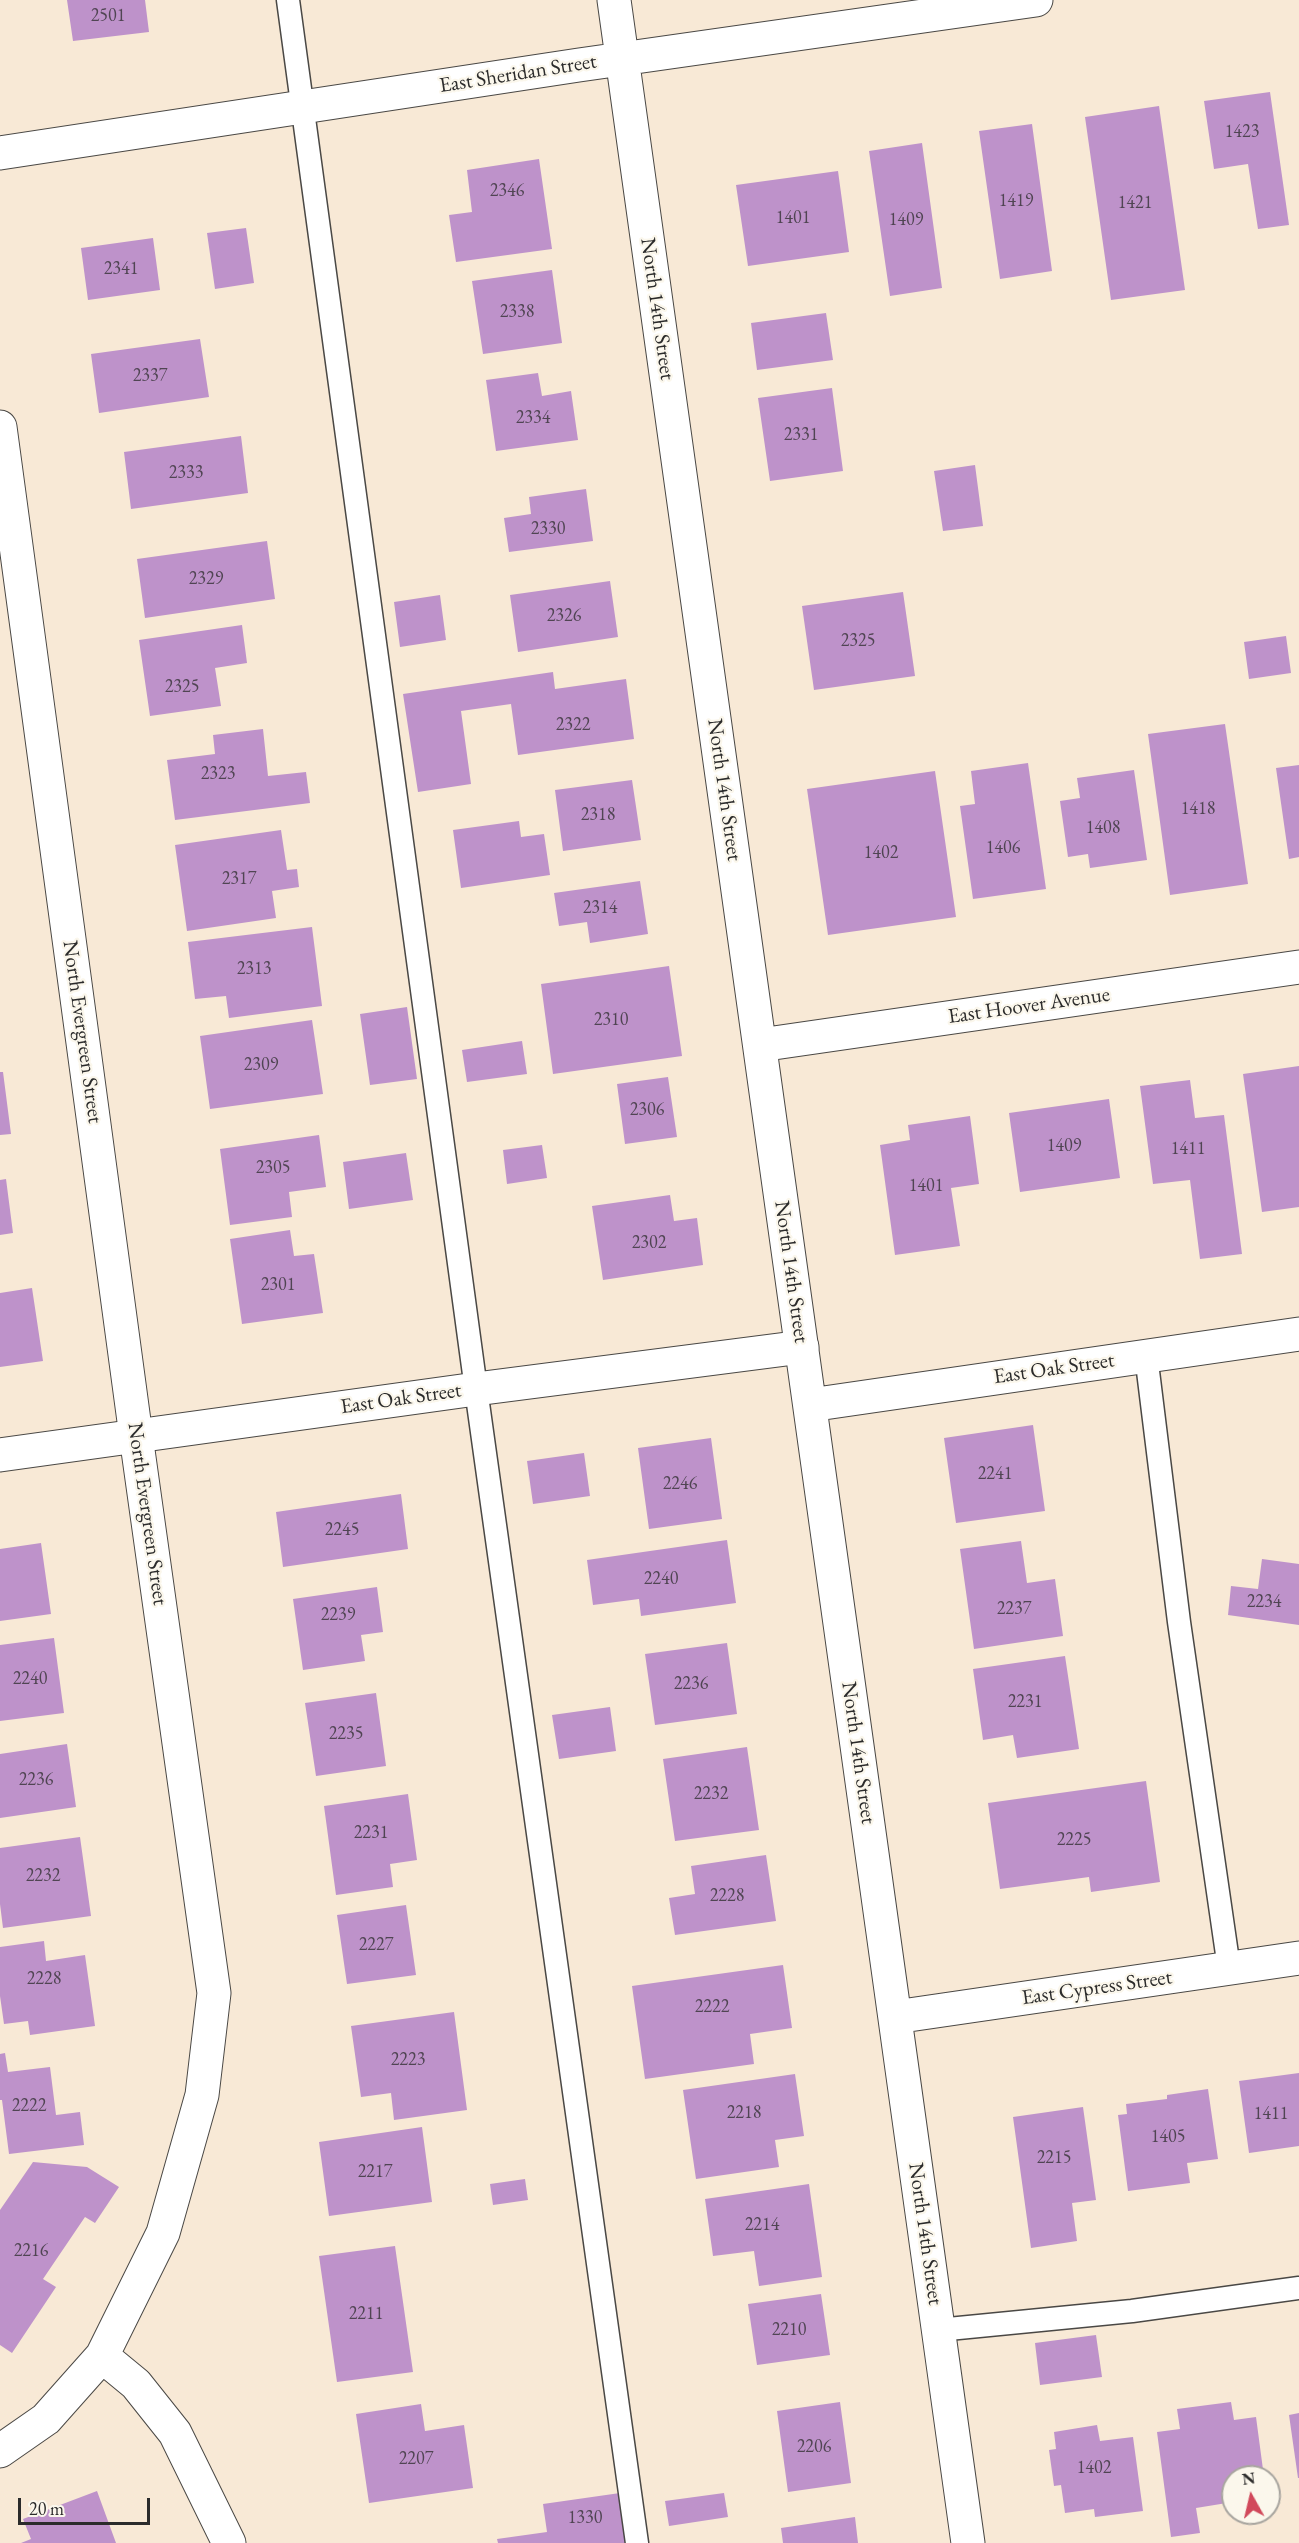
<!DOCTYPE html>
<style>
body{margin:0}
#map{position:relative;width:1299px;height:2543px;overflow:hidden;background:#f8e9d6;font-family:"EB Garamond",serif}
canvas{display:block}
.north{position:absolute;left:1221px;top:2465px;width:60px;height:60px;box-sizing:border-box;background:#fbf7ec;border:2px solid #a8a59f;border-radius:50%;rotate:352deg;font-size:16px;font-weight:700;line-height:24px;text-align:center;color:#2b2b2b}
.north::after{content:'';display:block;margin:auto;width:21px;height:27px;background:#d1495b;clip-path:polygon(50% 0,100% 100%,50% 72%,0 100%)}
.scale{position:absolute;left:18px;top:2498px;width:132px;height:27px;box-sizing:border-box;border:3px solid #2b2b2b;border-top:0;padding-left:8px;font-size:18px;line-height:21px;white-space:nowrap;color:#2b2b2b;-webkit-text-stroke:4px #fbf7ec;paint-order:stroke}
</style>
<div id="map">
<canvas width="1299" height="2543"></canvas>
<div class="north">N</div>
<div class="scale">20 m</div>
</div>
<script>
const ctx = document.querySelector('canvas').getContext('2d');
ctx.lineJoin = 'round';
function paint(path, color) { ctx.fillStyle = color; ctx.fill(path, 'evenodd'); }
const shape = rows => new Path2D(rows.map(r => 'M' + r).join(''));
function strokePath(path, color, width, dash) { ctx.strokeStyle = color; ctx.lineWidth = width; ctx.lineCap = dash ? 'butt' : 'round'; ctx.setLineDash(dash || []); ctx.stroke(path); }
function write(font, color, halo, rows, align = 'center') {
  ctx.font = font + ' "EB Garamond",serif'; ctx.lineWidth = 4.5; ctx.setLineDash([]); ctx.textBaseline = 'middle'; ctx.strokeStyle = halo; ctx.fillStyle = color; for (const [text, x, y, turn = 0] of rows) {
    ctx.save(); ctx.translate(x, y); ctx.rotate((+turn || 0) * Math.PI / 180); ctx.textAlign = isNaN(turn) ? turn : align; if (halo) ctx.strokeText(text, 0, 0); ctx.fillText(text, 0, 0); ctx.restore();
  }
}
paint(shape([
 [67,0,145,0,149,32,73,41],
 [1270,92,1289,225,1258,229,1248,164,1214,169,1204,101],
 [1159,106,1185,290,1111,300,1085,117],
 [1032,124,1052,271,1000,279,979,131],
 [922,143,942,288,890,296,869,151],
 [539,159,552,249,456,262,449,215,472,212,467,170],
 [838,171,849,252,748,266,736,185],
 [246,228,254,283,215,289,207,233],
 [153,238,160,290,88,300,81,248],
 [552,270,562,343,483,354,472,281],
 [826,313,833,360,757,370,751,323],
 [200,339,209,397,99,413,91,354],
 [538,373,542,396,571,391,578,440,496,451,486,380],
 [832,388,843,471,770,481,758,398],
 [241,436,248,493,131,509,124,452],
 [975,465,983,526,943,531,934,471],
 [586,489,593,541,509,552,504,518,531,514,529,497],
 [267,541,275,599,145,618,137,559],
 [610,581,618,637,518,652,510,595],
 [903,592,915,676,814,690,802,606],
 [440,595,446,640,400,647,394,602],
 [242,625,247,663,215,668,221,706,150,716,139,640],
 [1286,636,1291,673,1249,679,1244,642],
 [553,672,555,689,626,679,634,739,518,755,511,704,461,711,471,784,418,792,403,694],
 [1225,724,1248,884,1170,895,1148,734],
 [263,729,268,776,306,772,310,803,175,820,167,760,215,754,213,735],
 [1028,763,1046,889,973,899,960,806,975,804,971,771],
 [1299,765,1299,857,1289,859,1276,768],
 [1134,770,1147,860,1090,868,1088,854,1068,857,1060,801,1080,798,1077,778],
 [935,771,956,917,828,935,807,789],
 [632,780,641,840,563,851,555,790],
 [519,821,521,837,544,834,550,875,461,888,453,830],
 [281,830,287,870,297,869,299,887,272,891,276,918,187,931,175,845],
 [640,881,648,934,590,943,587,922,559,926,554,893],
 [312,927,322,1006,229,1018,226,996,195,999,188,942],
 [669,966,682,1056,553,1074,541,984],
 [407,1007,417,1079,370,1085,360,1014],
 [312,1020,323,1094,210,1109,200,1036],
 [522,1041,527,1074,467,1082,462,1050],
 [1299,1066,1299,1207,1262,1212,1243,1074],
 [0,1072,3,1072,11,1134,0,1135],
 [668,1077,677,1137,625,1144,617,1084],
 [1190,1080,1195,1118,1224,1115,1242,1254,1200,1259,1190,1180,1153,1184,1140,1086],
 [1109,1099,1120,1178,1020,1192,1009,1113],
 [970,1116,979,1184,951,1188,960,1246,895,1255,880,1145,910,1140,908,1125],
 [319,1135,326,1187,289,1192,292,1217,230,1225,220,1149],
 [542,1145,547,1178,507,1184,503,1150],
 [406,1153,413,1200,349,1209,343,1162],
 [6,1179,13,1233,0,1235,0,1180],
 [670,1195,674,1221,697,1218,703,1265,603,1280,592,1206],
 [290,1230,294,1256,314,1254,323,1313,242,1324,230,1239],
 [32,1288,43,1361,0,1367,0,1293],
 [1033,1425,1045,1511,956,1523,944,1438],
 [711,1438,722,1519,649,1529,638,1448],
 [584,1453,590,1496,533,1504,527,1461],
 [401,1494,408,1549,283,1567,276,1512],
 [727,1540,736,1603,641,1616,639,1599,593,1605,587,1560],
 [1021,1541,1027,1583,1055,1579,1063,1636,974,1649,960,1549],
 [41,1543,51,1614,0,1621,0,1549],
 [1262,1559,1299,1564,1299,1625,1228,1615,1231,1586,1258,1589],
 [377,1587,383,1632,361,1635,365,1661,303,1670,293,1599],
 [54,1638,64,1713,0,1721,0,1645],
 [727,1643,737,1714,655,1725,645,1654],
 [1065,1656,1079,1749,1017,1758,1013,1735,983,1740,973,1669],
 [376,1693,386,1766,316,1776,305,1703],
 [610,1707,616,1751,559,1759,552,1715],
 [67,1744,76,1807,0,1818,0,1754],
 [747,1747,759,1830,675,1841,663,1759],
 [1146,1781,1160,1882,1091,1892,1089,1877,1000,1889,988,1803],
 [408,1794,417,1860,390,1864,393,1887,336,1895,324,1806],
 [80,1837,91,1916,3,1928,0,1904,0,1848],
 [766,1855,776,1921,675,1935,669,1898,695,1894,691,1866],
 [406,1905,416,1975,347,1984,337,1915],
 [44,1941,46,1961,85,1955,95,2026,30,2035,28,2021,4,2024,0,1996,0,1947],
 [783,1965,792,2028,750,2034,754,2064,645,2079,632,1986],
 [454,2012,467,2110,394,2120,391,2093,361,2097,351,2026],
 [5,2053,8,2072,50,2067,56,2115,80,2112,84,2145,9,2154,2,2100,0,2100,0,2054],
 [1299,2073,1299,2146,1249,2153,1239,2081],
 [795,2074,804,2136,775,2140,779,2167,696,2179,683,2090],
 [1208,2089,1218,2159,1187,2163,1190,2183,1128,2191,1118,2115,1127,2114,1126,2104,1167,2099,1167,2095],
 [1083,2107,1096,2200,1072,2203,1077,2241,1031,2248,1013,2117],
 [422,2127,432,2202,329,2216,319,2142],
 [33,2162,87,2167,119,2187,95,2223,85,2217,43,2279,56,2287,12,2353,0,2345,0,2210],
 [525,2179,528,2200,493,2205,490,2184],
 [809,2184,822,2277,759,2286,754,2251,713,2256,705,2199],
 [395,2246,413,2372,337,2382,319,2256],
 [821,2294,830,2355,757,2365,748,2304],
 [1096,2335,1102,2377,1040,2385,1035,2343],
 [840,2402,851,2483,788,2492,777,2411],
 [1231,2402,1234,2420,1256,2417,1264,2477,1233,2477,1233,2502,1196,2508,1200,2533,1171,2537,1157,2432,1180,2429,1177,2409],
 [421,2404,425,2431,464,2425,473,2488,369,2503,356,2414],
 [1299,2413,1299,2478,1298,2478,1289,2415],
 [1097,2425,1100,2441,1133,2437,1143,2511,1095,2517,1094,2509,1065,2513,1061,2485,1054,2486,1049,2450,1056,2449,1054,2432],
 [97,2491,116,2543,21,2543,31,2539,23,2519],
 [620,2493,628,2543,498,2543,497,2539,547,2532,543,2504],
 [724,2493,728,2517,669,2526,665,2501],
 [855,2517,858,2543,783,2543,781,2528]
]), '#be92ca');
const service = shape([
 [288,0,476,1389,637,2543],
 [1146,1355,1179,1622,1229,1968],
 [938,2330,1132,2311,1299,2288]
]);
const minor = shape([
 [614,0,968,2543],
 [0,153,579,65,1036,0],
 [0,427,136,1436,214,1993,202,2095,163,2233,102,2356,46,2419,0,2451],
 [760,1045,1299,967],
 [810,1405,1299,1334],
 [895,2017,1299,1958],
 [102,2356,136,2384,175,2433,229,2543]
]);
const tertiary = shape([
 [0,1455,476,1389,802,1347]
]);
strokePath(service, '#4a4845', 25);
strokePath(minor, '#4a4845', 35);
strokePath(tertiary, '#4a4845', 35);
strokePath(service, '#fff', 22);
strokePath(minor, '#fff', 33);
strokePath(tertiary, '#fff', 33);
write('18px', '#504553', null, [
 ["2501",108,16],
 ["1423",1242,132],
 ["2346",507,191],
 ["1419",1016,201],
 ["1421",1135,203],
 ["1401",793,218],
 ["1409",906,220],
 ["2341",121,269],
 ["2338",517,312],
 ["2337",150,376],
 ["2334",533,418],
 ["2331",801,435],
 ["2333",186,473],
 ["2330",548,529],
 ["2329",206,579],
 ["2326",564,616],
 ["2325",858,641],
 ["2325",182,687],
 ["2322",573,725],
 ["2323",218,774],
 ["1418",1198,809],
 ["2318",598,815],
 ["1408",1103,828],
 ["1406",1003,848],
 ["1402",881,853],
 ["2317",239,879],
 ["2314",600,908],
 ["2313",254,969],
 ["2310",611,1020],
 ["2309",261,1065],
 ["2306",647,1110],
 ["1409",1064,1146],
 ["1411",1188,1149],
 ["2305",273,1168],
 ["1401",926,1186],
 ["2302",649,1243],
 ["2301",278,1285],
 ["2241",995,1474],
 ["2246",680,1484],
 ["2245",342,1530],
 ["2240",661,1579],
 ["2234",1264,1602],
 ["2237",1014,1609],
 ["2239",338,1615],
 ["2240",30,1679],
 ["2236",691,1684],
 ["2231",1025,1702],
 ["2235",346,1734],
 ["2236",36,1780],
 ["2232",711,1794],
 ["2231",371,1833],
 ["2225",1074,1840],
 ["2232",43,1876],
 ["2228",727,1896],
 ["2227",376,1945],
 ["2228",44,1979],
 ["2222",712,2007],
 ["2223",408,2060],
 ["2222",29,2106],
 ["2218",744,2113],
 ["1411",1271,2114],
 ["1405",1168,2137],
 ["2215",1054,2158],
 ["2217",375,2172],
 ["2214",762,2225],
 ["2216",31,2251],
 ["2211",366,2314],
 ["2210",789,2330],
 ["2206",814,2447],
 ["2207",416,2459],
 ["1402",1094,2468],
 ["1330",585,2518]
]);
write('21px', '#2b2b2b', '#fbf7ec', [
 ["East Sheridan Street",518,74,-9],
 ["North 14th Street",657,309,82],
 ["North 14th Street",724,790,82],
 ["East Hoover Avenue",1029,1006,-8],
 ["North Evergreen Street",82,1032,82],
 ["North 14th Street",791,1272,82],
 ["East Oak Street",1054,1369,-8],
 ["East Oak Street",401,1399,-8],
 ["North Evergreen Street",147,1514,82],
 ["North 14th Street",858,1753,82],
 ["East Cypress Street",1097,1988,-8],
 ["North 14th Street",925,2234,82]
]);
</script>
